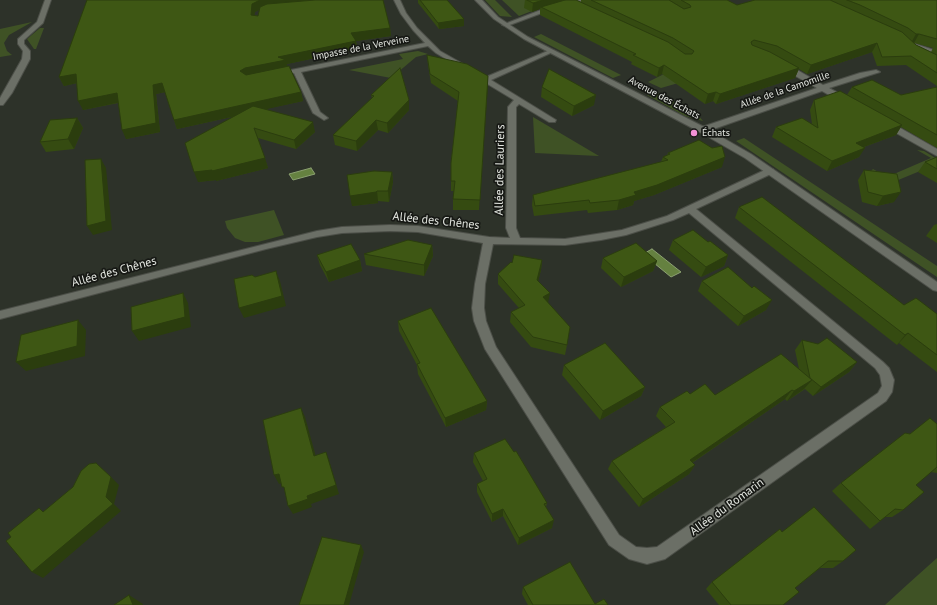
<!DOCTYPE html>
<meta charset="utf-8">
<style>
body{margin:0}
canvas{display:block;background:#2d3229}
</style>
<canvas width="937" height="605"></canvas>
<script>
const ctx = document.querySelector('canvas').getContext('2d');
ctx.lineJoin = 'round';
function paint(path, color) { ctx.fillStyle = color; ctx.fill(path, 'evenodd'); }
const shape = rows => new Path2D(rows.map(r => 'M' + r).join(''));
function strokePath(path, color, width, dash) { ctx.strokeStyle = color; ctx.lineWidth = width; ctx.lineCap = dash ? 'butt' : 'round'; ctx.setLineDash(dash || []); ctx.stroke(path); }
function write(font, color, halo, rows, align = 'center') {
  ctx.font = font + ' "PT Sans",sans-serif'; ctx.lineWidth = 3.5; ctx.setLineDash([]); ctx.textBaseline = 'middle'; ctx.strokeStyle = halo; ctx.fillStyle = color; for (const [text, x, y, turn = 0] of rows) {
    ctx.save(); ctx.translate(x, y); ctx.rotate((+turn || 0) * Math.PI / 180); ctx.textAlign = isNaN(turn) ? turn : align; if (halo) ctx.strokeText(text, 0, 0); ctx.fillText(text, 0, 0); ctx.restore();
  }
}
paint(shape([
 [485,0,495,0,512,17,500,16],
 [502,0,528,0,537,9,519,16],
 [32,22,9,35,4,43,7,51,12,55,0,57,0,29],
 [40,28,44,28,36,49,34,49,27,39],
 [541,34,621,75,613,78,534,37],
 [418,51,428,54,416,57,391,78,349,70,403,59,399,54],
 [678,67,699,77,661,88,648,82],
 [654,91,696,113,703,121,685,116,647,95],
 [533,117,599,156,535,153],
 [744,138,937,266,937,277,736,141],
 [917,150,924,151,937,159,937,164,891,183,871,171,873,169,887,177,931,158],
 [274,210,284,235,258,242,245,242,235,238,227,228,225,221],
 [937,558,937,605,885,605,908,584]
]), '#3f5225');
const water = shape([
 [311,168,315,174,293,180,289,174,311,168],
 [652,249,681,272,671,277,643,254,652,249]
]);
paint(water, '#658140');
strokePath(water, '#8ba070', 1);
const minor = shape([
 [45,0,51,0,43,23,24,40,24,44,30,51,30,59,12,93,3,105,0,105,0,98,22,59,23,51,18,44,18,39,37,22,45,0],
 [394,0,400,0,406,13,417,28,440,51,486,77,550,50,555,51,491,80,556,120,555,122,549,122,519,104,516,107,516,228,520,238,565,239,622,230,667,216,767,169,773,169,774,171,773,173,696,209,883,362,889,368,894,380,892,392,886,401,665,559,647,564,629,559,609,545,485,349,474,321,472,308,475,284,483,243,418,232,390,231,342,233,317,237,266,249,0,319,0,311,317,231,342,227,390,225,418,226,489,237,510,238,506,228,508,107,514,100,436,53,428,46,301,72,320,112,328,118,324,120,313,113,294,73,276,77,272,75,276,73,425,43,413,30,401,14,394,0],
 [689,213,875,368,880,375,882,386,878,393,657,547,647,548,636,547,619,535,496,347,486,321,484,308,485,284,493,244,565,245,601,240,626,235,673,220,689,213],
 [577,0,587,0,550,10,507,26,502,25,546,8,577,0],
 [910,42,937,51,937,55,908,45,908,43,910,42],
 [781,64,787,64,823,85,860,73,876,70,880,72,829,88,849,99,849,103,843,103,822,91,705,132,699,132,698,130,699,128,817,88,781,68,781,64],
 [882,121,888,121,937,149,937,156,882,125,882,121]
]);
const tertiary = shape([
 [475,0,482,0,498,17,528,37,704,127,751,154,937,282,937,291,933,290,745,158,698,131,524,39,494,19,475,0]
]);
strokePath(minor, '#4c4f48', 2);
strokePath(tertiary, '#4c4f48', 2);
paint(minor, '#6b6f66');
paint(tertiary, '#6b6f66');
paint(shape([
 [87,0,383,0,390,28,391,36,356,41,357,49,287,64,287,67,301,92,303,101,265,109,315,132,296,149,258,138,268,168,216,181,216,180,198,182,236,116,177,129,165,92,156,94,160,132,126,139,118,103,83,110,77,83,64,86,59,77],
 [260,9,258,16,254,15,255,12],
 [418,0,447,0,464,19,464,26,439,29,418,3],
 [525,0,576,0,581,2,581,0,727,0,737,5,755,0,937,0,937,86,906,65,877,66,872,52,807,74,799,69,795,78,716,104,713,101,705,104,662,74,657,77,631,64,632,62,540,15,540,9,532,12,524,8],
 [914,43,933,48,931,52,916,45],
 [427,55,488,76,479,210,453,210,453,199,454,191,451,191,451,181,458,101,431,83,428,65],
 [542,87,594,105,572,116,541,97],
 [852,87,901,95,937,87,937,148,901,127,896,135,864,147,859,157,827,171,772,137,776,127,812,124,810,110,814,100,847,95],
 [371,95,409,100,409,110,388,133,378,130,357,151,335,145,333,135,372,98],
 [77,118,83,128,74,149,46,152,40,142],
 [668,153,722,167,654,195,634,201,633,205,617,210,588,213,587,210,534,216,532,205,533,195,661,162,663,157,667,155],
 [937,157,937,183,918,172,925,162],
 [864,170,894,202,877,206,862,202,858,180],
 [392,172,393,182,389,202,378,201,378,203,352,206],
 [739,207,904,305,937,314,937,372,899,343,897,345,735,218],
 [937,224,937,243,926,236,934,225],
 [673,240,728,255,724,266,701,277,669,250],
 [432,245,433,256,424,276,366,265,364,254],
 [317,255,360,260,362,271,329,282,320,265],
 [603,258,657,261,653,271,621,287,601,268],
 [542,260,541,270,538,281,567,345,565,355,531,347,510,322,511,312,519,308,498,284,498,274,512,263],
 [702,281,766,310,738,326,698,291],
 [398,321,487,401,486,410,446,427,418,374,417,365,399,331],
 [802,340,857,362,849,372,813,396,805,389,787,401,785,399,692,463,695,465,689,474,639,507,608,469,612,461,666,427,656,416,660,407,690,394,715,395,799,369,795,350],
 [564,365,645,387,641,396,600,420,562,375],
 [937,424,937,473,931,472,916,485,903,510,892,517,885,517,870,529,832,491,841,483,910,434],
 [514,452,547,503,546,507,552,528,518,545,503,516,492,522,477,492,477,484,483,481,473,462,474,453],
 [782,532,843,561,833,568,820,568,795,588,783,605,719,605,706,589,712,582],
 [523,587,595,604,608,605,528,605,522,594]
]), '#354b11');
paint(shape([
 [260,0,328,0,268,6,255,12,253,23,251,15,252,4],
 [544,0,572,0,541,7,540,9,532,12,533,3],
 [464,19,464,26,439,29,438,23],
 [390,28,391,36,356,41,357,49,287,64,288,69,248,77,240,71,245,68,351,33],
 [916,34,919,34,914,43,911,43],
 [877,43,872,52,807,74,811,65],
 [664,65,662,74,657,77,659,68],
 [799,68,795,78,716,104,720,94],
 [76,74,81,82,64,86,59,77],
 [488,76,488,86,479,210,480,200],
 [162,83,165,92,156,94,160,132,126,139,122,130,153,85],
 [301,92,303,101,177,129,174,120],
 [716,92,713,101,705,104,708,94],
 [117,93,121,102,83,110,78,101],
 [596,95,594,105,572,116,574,106],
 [409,100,409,110,388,133,387,123],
 [77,118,83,128,74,149,68,139],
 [376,120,378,130,357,151,356,141],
 [313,122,315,132,296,149,294,140],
 [902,125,896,135,850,152,856,143],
 [865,148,859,157,827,171,832,161],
 [725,157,722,167,654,195,634,201,633,205,617,210,619,200,634,192],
 [265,158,268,168,216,181,216,180,198,182,194,172],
 [101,159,106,168,112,230,93,235,87,226],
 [392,172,393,182,389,202,388,191],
 [377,191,378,201,378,203,352,206,350,196],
 [901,192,894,202,877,206,883,196],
 [432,245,433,256,424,276,424,265],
 [728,255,724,266,701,277,706,267],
 [360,260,362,271,329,282,326,272],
 [542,260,541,270,536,290,537,280],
 [657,261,653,271,621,287,624,277],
 [276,271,280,281,286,306,244,318,239,308],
 [183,293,188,303,191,327,139,341,132,331],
 [550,293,548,303,543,297],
 [772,300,766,310,738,326,744,316],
 [78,320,86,330,85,356,26,371,16,362],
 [908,333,899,343,897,345,905,335],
 [857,362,849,372,813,396,821,387],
 [812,380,804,389,787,401,794,391],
 [645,387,641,396,600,420,603,411],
 [792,390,785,399,684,468,690,460],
 [487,401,486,410,446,427,445,418],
 [301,408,305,417,318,464,314,456],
 [326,452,329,460,339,494,311,504,312,507,293,514,288,506,307,496],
 [695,465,689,474,639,507,643,499],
 [279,474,284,482,279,484,274,475],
 [111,477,119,485,114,504,121,511,43,578,32,572,106,497],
 [503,509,503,516,492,522,492,514],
 [554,520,552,528,518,545,519,538],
 [361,545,364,552,349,605,344,605],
 [129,595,143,604,143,605,133,605]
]), '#2b3d0e');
const building = shape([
 [87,0,260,0,252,4,251,15,258,16,260,7,267,4,315,0,383,0,390,28,351,33,356,41,278,57,286,60,245,68,240,71,246,75,289,66,301,92,174,120,162,83,153,85,156,123,122,130,117,93,78,101,76,74,59,77,87,0],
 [420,0,447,0,464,19,438,23,420,0],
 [527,0,544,0,533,3,527,0],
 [565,0,576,0,668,42,685,54,692,54,694,51,673,38,591,0,669,0,684,9,691,7,690,5,681,0,727,0,737,5,755,0,830,0,902,32,916,45,937,55,937,73,911,56,882,57,877,43,811,65,777,46,754,40,751,42,752,45,770,52,799,68,720,94,716,92,708,94,664,65,659,68,633,55,636,54,541,7,565,0],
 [847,0,937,0,937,39,919,34,916,34,908,28,860,5,847,0],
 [427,55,467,64,488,76,480,200,453,199,455,181,451,181,451,163,459,92,430,74,427,55],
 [400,68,409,100,387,123,376,120,356,141,333,135,374,96,371,95,400,68],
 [549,69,596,95,574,106,542,87,549,69],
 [872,80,901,95,937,87,937,135,852,87,872,80],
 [840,91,902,125,856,143,865,148,832,161,776,127,802,118,818,128,814,100,840,91],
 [253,106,313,122,294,140,254,128,265,158,212,171,212,170,194,172,185,143,253,106],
 [77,118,68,139,40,142,50,120,77,118],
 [699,140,712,148,722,146,725,157,657,185,634,192,636,195,619,200,590,203,589,200,535,206,533,195,668,160,663,157,670,154,668,153,699,140],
 [937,157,937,169,925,162,937,157],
 [101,159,106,221,87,226,85,160,101,159],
 [864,170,897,174,901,192,883,196,868,192,864,170],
 [374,171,392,172,388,191,377,191,376,192,350,196,347,175,374,171],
 [762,197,904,305,916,298,937,314,937,355,908,333,905,335,739,207,762,197],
 [693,230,708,242,710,241,728,255,706,267,673,240,693,230],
 [408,240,432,245,424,265,364,254,408,240],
 [636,243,657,261,624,277,603,258,636,243],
 [351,244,360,260,326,272,317,255,351,244],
 [514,255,542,260,537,280,550,293,543,297,570,327,567,345,533,337,511,312,525,305,498,274,511,262,512,263,514,255],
 [728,267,752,288,754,286,772,300,744,316,702,281,728,267],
 [276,271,282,296,239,308,234,279,252,275,255,277,276,271],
 [183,293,185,317,132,331,131,307,183,293],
 [431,308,487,401,445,418,417,364,420,363,398,321,431,308],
 [78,320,77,346,16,362,21,335,78,320],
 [827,338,857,362,821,387,810,378,802,340,818,344,827,338],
 [605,343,645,387,603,411,564,365,605,343],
 [781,354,812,380,794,391,792,390,690,460,695,465,643,499,612,461,675,422,660,407,687,391,690,394,705,384,715,395,781,354],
 [301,408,314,456,326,452,336,485,307,496,308,499,288,506,284,487,282,487,279,474,274,475,263,420,301,408],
 [930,418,937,424,937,467,916,485,924,492,903,510,895,509,880,521,841,483,905,433,910,434,930,418],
 [505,439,514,452,516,451,547,503,544,504,554,520,519,538,503,509,492,514,477,484,487,479,474,453,505,439],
 [96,463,111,477,106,497,113,504,32,572,6,541,11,537,8,533,39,508,43,512,73,487,81,471,89,464,96,463],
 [814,507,856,550,843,561,828,561,795,588,799,592,783,605,731,605,712,582,780,529,782,532,814,507],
 [322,537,361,545,344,605,299,605,322,537],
 [570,562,595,604,604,599,608,605,533,605,523,587,570,562],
 [129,595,133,605,114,605,129,595]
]);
paint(building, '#3e5714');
strokePath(building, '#2b3d0e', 1);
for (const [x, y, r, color] of [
 [694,133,4,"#f391d6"]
]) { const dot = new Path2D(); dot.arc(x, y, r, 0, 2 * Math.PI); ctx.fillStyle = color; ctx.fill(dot); strokePath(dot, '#171915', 1.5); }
write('10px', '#e4e7e1', '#171915', [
 ["Impasse de la Verveine",361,48,-11],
 ["Allée de la Camomille",785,90,-19],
 ["Avenue des Échats",664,98,28]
]);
write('10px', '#e4e7e1', '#171915', [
 ["Échats",702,133]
], 'left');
write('12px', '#e4e7e1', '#171915', [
 ["Allée des Lauriers",500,170,-89],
 ["Allée des Chênes",436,221,6],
 ["Allée des Chênes",114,272,-15],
 ["Allée du Romarin",727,507,-36]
]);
</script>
